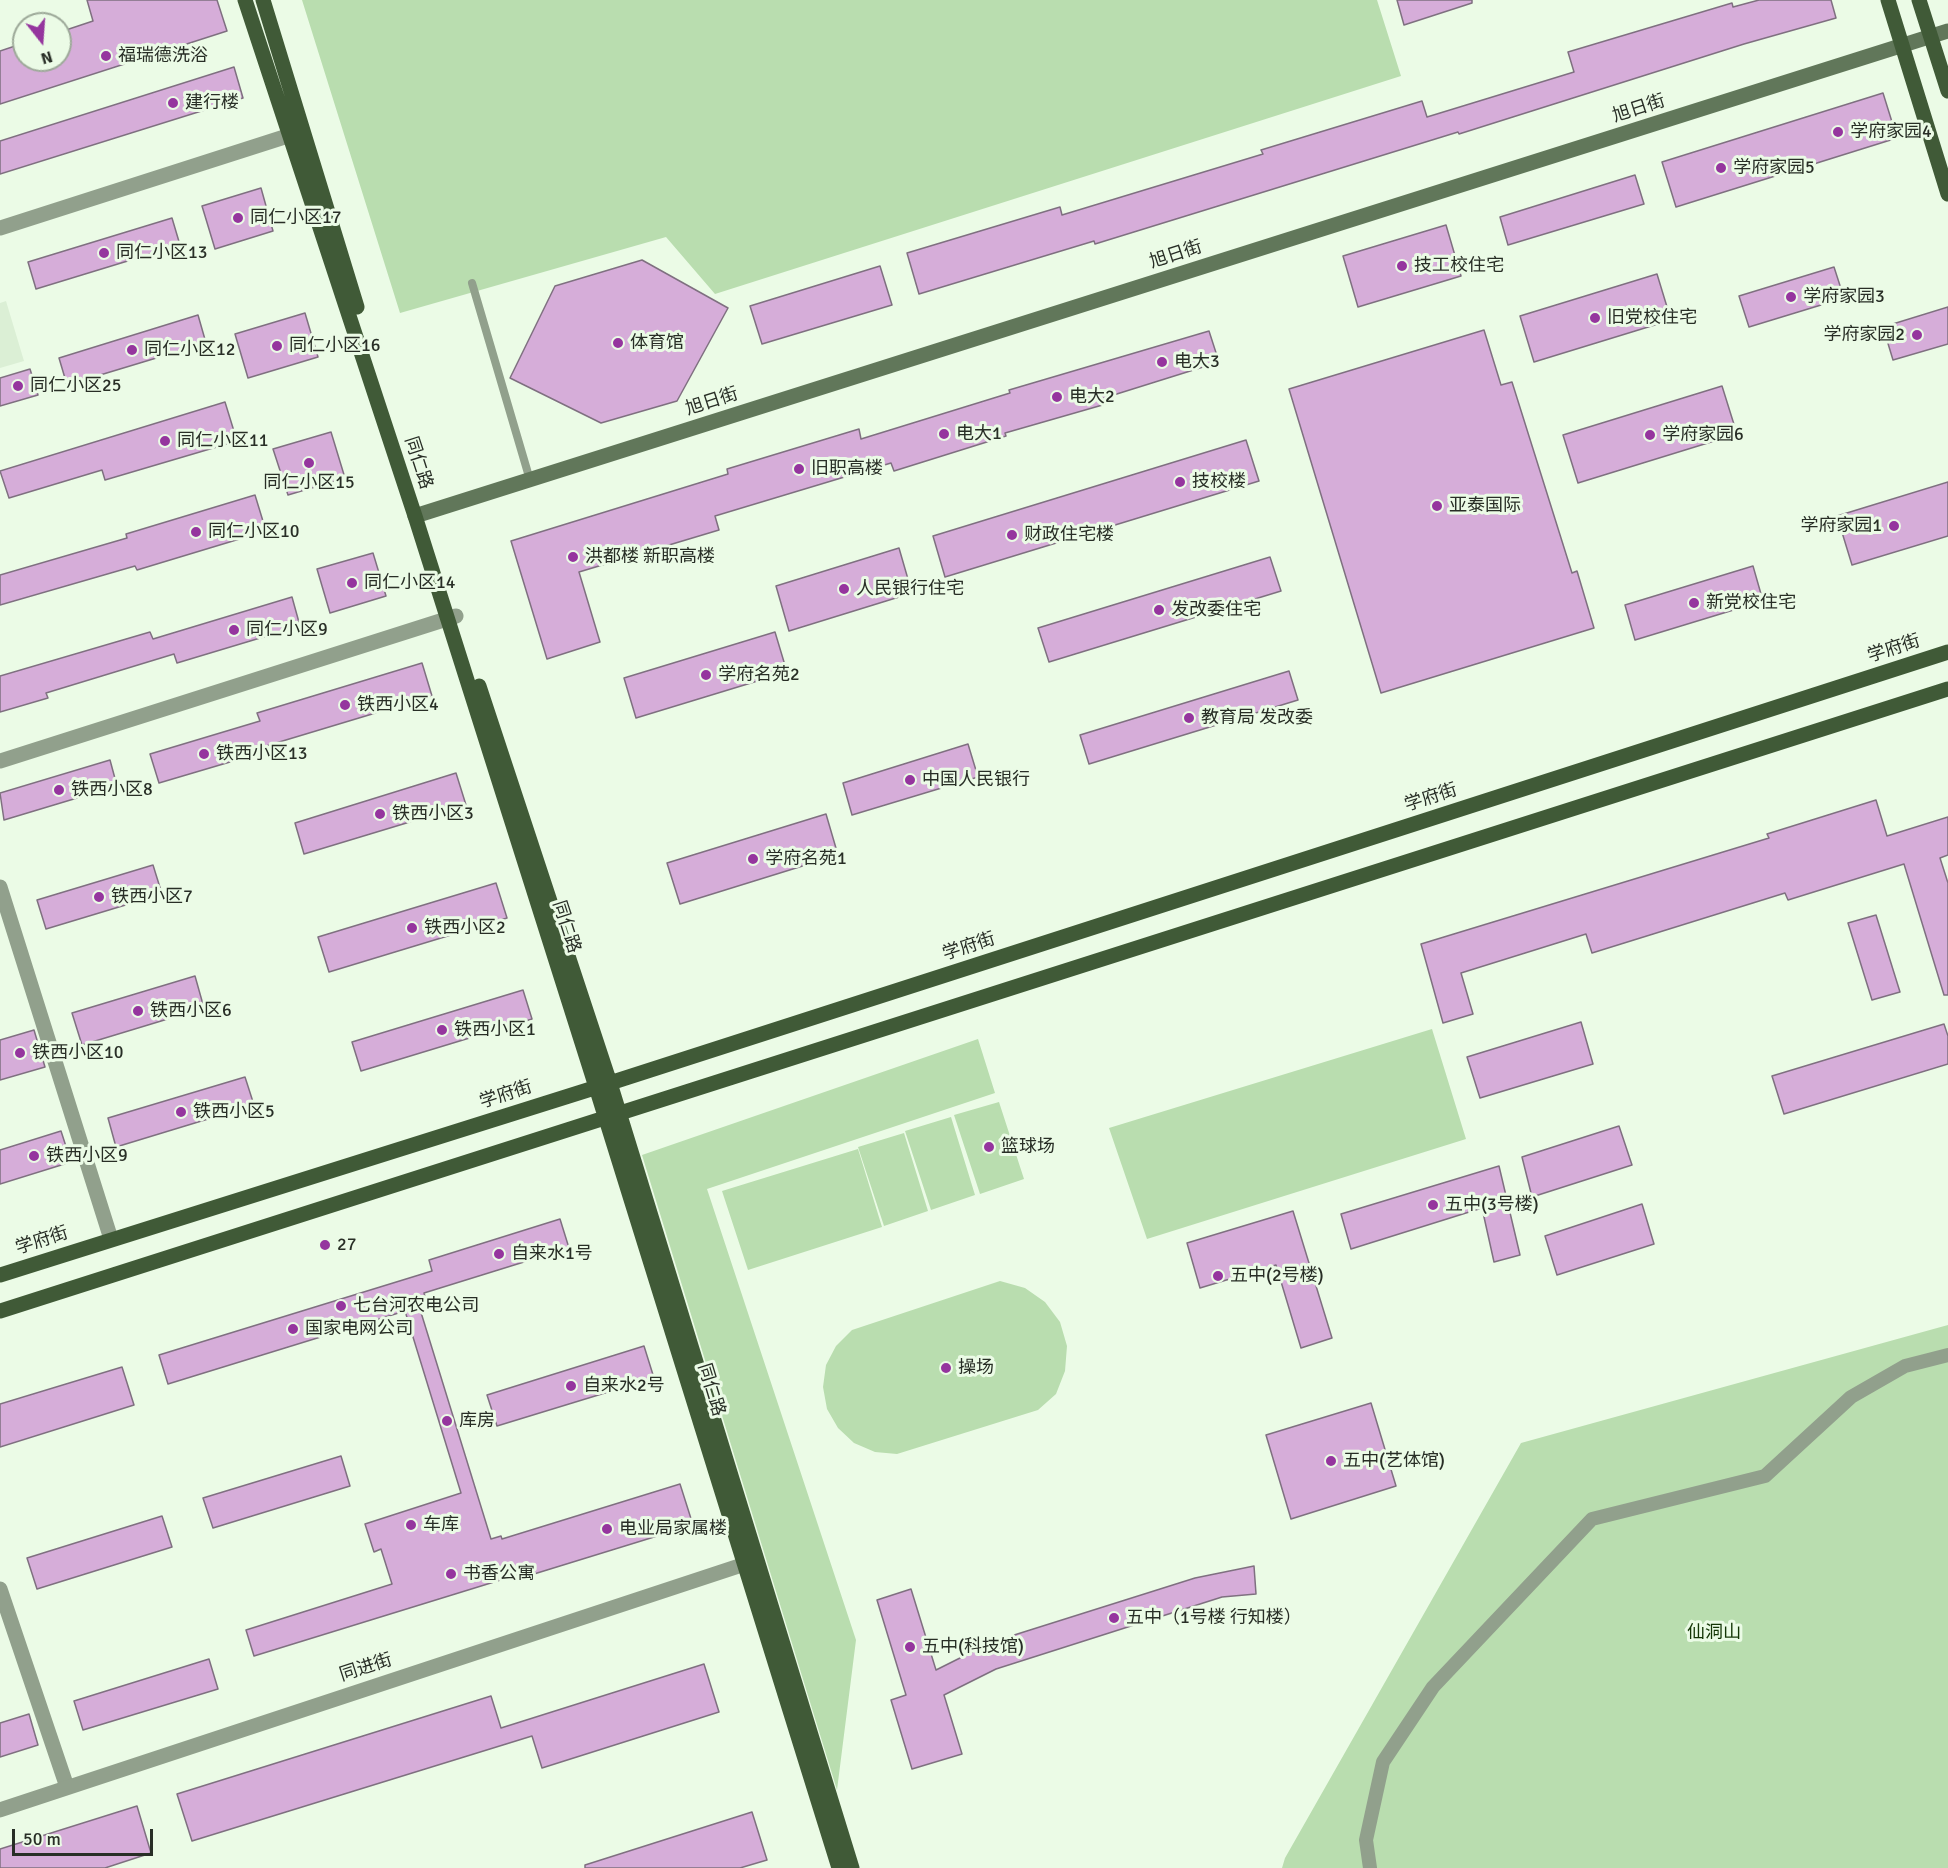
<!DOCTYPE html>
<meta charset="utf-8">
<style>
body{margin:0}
#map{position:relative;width:1948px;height:1868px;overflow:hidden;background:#ebfbe6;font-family:Signika,sans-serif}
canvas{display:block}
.north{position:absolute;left:12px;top:12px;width:60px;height:60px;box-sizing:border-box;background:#ebfbe6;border:2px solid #9da999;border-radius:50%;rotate:163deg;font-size:16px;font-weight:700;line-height:24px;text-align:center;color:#282e26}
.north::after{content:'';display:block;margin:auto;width:21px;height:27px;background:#95359e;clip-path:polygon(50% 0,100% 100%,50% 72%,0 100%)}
.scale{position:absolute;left:12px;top:1829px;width:141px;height:27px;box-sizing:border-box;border:3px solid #282e26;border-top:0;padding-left:8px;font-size:18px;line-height:21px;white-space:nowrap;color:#282e26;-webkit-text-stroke:4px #ebfbe6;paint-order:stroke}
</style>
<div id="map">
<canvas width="1948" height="1868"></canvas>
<div class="north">N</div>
<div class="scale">50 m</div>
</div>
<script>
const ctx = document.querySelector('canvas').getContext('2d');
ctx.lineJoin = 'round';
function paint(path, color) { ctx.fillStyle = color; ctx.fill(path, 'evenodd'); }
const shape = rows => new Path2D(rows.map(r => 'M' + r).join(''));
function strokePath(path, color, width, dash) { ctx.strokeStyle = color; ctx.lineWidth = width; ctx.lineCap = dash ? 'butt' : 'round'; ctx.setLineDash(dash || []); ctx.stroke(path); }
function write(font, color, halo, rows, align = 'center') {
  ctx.font = font + ' Signika,"Noto Sans SC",sans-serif'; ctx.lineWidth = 6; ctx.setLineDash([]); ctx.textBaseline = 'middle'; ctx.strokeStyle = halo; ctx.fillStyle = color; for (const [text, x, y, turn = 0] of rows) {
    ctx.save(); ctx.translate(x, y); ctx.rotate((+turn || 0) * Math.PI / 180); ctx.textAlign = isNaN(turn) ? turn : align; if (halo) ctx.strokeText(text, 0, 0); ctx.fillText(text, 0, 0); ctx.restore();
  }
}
paint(shape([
 [6,301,24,361,0,368,0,303]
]), '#dbefd5');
paint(shape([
 [302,0,1377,0,1401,76,715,294,666,237,400,313],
 [1432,1029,1466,1139,1147,1239,1109,1128],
 [978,1039,995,1093,707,1189,856,1640,837,1790,642,1155],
 [999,1102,1024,1179,980,1194,954,1115],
 [951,1117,975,1195,931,1210,905,1131],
 [904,1133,928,1211,884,1226,858,1147],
 [858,1149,882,1227,748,1270,722,1191],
 [1000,1281,1025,1288,1045,1302,1060,1322,1067,1346,1065,1371,1056,1394,1038,1410,897,1454,875,1452,854,1443,838,1428,827,1409,823,1387,826,1365,836,1346,852,1330],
 [1948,1325,1948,1868,1282,1868,1285,1858,1521,1443]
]), '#b9ddaf');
const building = shape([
 [87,0,217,0,227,31,0,104,0,51,24,43,24,60,60,60,60,32,93,21,87,0],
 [1397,0,1472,0,1472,3,1404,25,1397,0],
 [1759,0,1831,0,1836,18,1744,44,1459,134,1458,132,1095,244,1094,241,919,294,907,253,1060,207,1062,215,1263,154,1261,150,1422,101,1427,117,1574,72,1568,52,1732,3,1733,7,1759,0],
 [234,67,243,98,0,174,0,141,234,67],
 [1883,93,1897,138,1676,207,1662,162,1883,93],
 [1635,175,1644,204,1508,245,1500,217,1635,175],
 [261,188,273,231,215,249,202,206,261,188],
 [172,218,180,245,36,289,28,262,172,218],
 [1446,225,1461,276,1358,307,1343,256,1446,225],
 [642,260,728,308,677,401,601,423,510,378,555,286,642,260],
 [880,266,892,305,762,344,750,306,880,266],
 [1834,267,1844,298,1749,327,1739,296,1834,267],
 [1657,274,1671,320,1534,362,1520,316,1657,274],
 [1948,307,1948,344,1893,360,1883,327,1948,307],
 [305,313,318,357,248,378,235,334,305,313],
 [198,315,206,343,67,385,59,358,198,315],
 [1484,330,1501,385,1512,382,1572,573,1577,571,1594,628,1381,693,1289,389,1484,330],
 [1209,331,1219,362,1104,398,1106,404,1005,433,1006,436,894,471,891,463,715,516,719,530,579,572,600,642,547,659,511,541,728,474,727,469,859,429,861,439,1010,393,1009,390,1209,331],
 [30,369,38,395,0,406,0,378,30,369],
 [1722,386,1737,434,1578,483,1563,435,1722,386],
 [225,402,237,441,105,480,102,470,9,498,0,471,225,402],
 [331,432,345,478,288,495,273,449,331,432],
 [1246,440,1259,481,945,577,933,536,1246,440],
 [1948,482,1948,536,1852,565,1837,516,1948,482],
 [255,495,266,531,137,570,135,566,0,605,0,575,127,538,126,534,255,495],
 [899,548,912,593,789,631,776,586,899,548],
 [373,553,386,596,330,613,317,569,373,553],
 [1270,557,1281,591,1049,662,1038,628,1270,557],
 [1753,566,1763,601,1635,640,1625,605,1753,566],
 [292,597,300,626,177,663,174,654,46,693,48,698,0,712,0,676,150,632,153,639,292,597],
 [775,632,787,672,636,718,624,678,775,632],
 [422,663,432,696,256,749,257,754,159,783,150,754,260,721,257,713,422,663],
 [1289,671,1298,700,1089,764,1080,735,1289,671],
 [968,744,978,777,852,815,843,783,968,744],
 [110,760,117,786,4,820,0,793,110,760],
 [456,773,466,805,304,854,295,823,456,773],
 [1876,800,1887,836,1948,817,1948,855,1940,858,1948,883,1948,995,1944,995,1904,864,1788,900,1785,893,1592,953,1586,934,1461,973,1473,1014,1443,1023,1421,944,1769,838,1767,834,1876,800],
 [826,814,838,855,680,904,667,863,826,814],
 [153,865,162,894,46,929,37,900,153,865],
 [496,883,507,918,329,972,318,937,496,883],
 [1876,915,1900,992,1872,1000,1848,923,1876,915],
 [195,976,204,1008,82,1045,72,1013,195,976],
 [523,990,532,1019,361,1071,352,1042,523,990],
 [1581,1022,1593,1064,1480,1098,1467,1057,1581,1022],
 [1944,1024,1948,1036,1948,1064,1784,1114,1772,1076,1944,1024],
 [34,1030,45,1067,0,1080,0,1040,34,1030],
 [245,1077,254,1105,116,1147,108,1118,245,1077],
 [1619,1126,1632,1165,1532,1197,1522,1157,1619,1126],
 [61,1131,71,1162,0,1184,0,1150,61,1131],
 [1499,1166,1520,1255,1494,1262,1482,1208,1351,1249,1341,1214,1499,1166],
 [1642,1204,1654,1244,1557,1275,1545,1236,1642,1204],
 [1293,1211,1332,1338,1301,1348,1276,1265,1200,1288,1187,1243,1293,1211],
 [560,1219,569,1248,424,1293,427,1304,419,1306,491,1539,501,1536,502,1539,680,1484,693,1525,534,1574,533,1570,254,1656,246,1630,392,1584,381,1549,374,1552,365,1524,461,1493,405,1311,168,1384,159,1355,432,1271,429,1260,560,1219],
 [644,1346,654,1378,497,1426,487,1395,644,1346],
 [122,1367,134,1405,0,1447,0,1404,122,1367],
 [1371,1403,1396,1486,1291,1519,1266,1435,1371,1403],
 [341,1456,350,1486,213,1528,203,1498,341,1456],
 [162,1516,172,1547,37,1589,27,1558,162,1516],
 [1254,1566,1256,1594,1222,1597,996,1669,944,1695,962,1754,912,1769,891,1700,906,1695,877,1600,911,1589,936,1670,992,1642,1195,1578,1254,1566],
 [209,1659,218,1689,83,1730,74,1701,209,1659],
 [704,1664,719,1712,542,1768,532,1736,192,1841,177,1794,491,1696,501,1728,704,1664],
 [29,1714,38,1745,0,1757,0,1723,29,1714],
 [137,1806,151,1853,105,1868,0,1868,0,1849,137,1806],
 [752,1812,767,1860,740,1868,585,1868,585,1865,752,1812]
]);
paint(building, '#d6add9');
strokePath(building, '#7f7080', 1.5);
strokePath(shape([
 [472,283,530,480]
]), '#91a08c', 8);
strokePath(shape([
 [1370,1868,1366,1840,1383,1762,1433,1687,1592,1519,1765,1476,1851,1397,1905,1366,1948,1355]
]), '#91a08c', 14);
strokePath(shape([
 [0,228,300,132],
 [0,761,456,616],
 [0,887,111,1239],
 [0,1589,67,1787]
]), '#91a08c', 15);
strokePath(shape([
 [0,1810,745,1564]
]), '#91a08c', 15);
strokePath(shape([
 [415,516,1948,31]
]), '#61775a', 15);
strokePath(shape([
 [245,0,415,516,596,1087,839,1868],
 [263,0,357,307],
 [1888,0,1948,194],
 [1919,0,1948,91],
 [479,686,610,1083,852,1868],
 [0,1275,610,1083,1948,652],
 [0,1311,1948,689]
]), '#405a37', 15);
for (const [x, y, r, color] of [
 [106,56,6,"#95359e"],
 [173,103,6,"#95359e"],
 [1838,132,6,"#95359e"],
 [1721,168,6,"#95359e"],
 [238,218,6,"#95359e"],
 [104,253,6,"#95359e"],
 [1402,266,6,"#95359e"],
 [1791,297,6,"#95359e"],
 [1595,318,6,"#95359e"],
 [1917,335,6,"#95359e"],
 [618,343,6,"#95359e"],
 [277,346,6,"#95359e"],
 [132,350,6,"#95359e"],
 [1162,362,6,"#95359e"],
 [18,386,6,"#95359e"],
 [1057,397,6,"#95359e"],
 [944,434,6,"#95359e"],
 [1650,435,6,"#95359e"],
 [165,441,6,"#95359e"],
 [309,463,6,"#95359e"],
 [799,469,6,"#95359e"],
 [1180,482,6,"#95359e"],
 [1437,506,6,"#95359e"],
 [1894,526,6,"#95359e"],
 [196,532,6,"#95359e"],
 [1012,535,6,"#95359e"],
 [573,557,6,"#95359e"],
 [352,583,6,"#95359e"],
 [844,589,6,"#95359e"],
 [1694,603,6,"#95359e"],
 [1159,610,6,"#95359e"],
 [234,630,6,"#95359e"],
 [706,675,6,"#95359e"],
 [345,705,6,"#95359e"],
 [1189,718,6,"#95359e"],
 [204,754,6,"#95359e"],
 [910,780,6,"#95359e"],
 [59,790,6,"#95359e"],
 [380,814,6,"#95359e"],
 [753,859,6,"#95359e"],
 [99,897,6,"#95359e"],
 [412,928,6,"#95359e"],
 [138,1011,6,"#95359e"],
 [442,1030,6,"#95359e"],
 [20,1053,6,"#95359e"],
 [181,1112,6,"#95359e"],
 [989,1147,6,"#95359e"],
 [34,1156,6,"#95359e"],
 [1433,1205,6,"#95359e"],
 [325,1245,6,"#95359e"],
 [499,1254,6,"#95359e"],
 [1218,1276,6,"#95359e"],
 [341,1306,6,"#95359e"],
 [293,1329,6,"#95359e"],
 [946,1368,6,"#95359e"],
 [571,1386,6,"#95359e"],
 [447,1421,6,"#95359e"],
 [1331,1461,6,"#95359e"],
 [411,1525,6,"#95359e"],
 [607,1529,6,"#95359e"],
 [451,1574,6,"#95359e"],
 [1114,1618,6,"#95359e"],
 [910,1647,6,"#95359e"]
]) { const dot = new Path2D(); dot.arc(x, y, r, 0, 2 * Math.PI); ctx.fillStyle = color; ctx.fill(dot); strokePath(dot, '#ebfbe6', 2); }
write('18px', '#282e26', '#ebfbe6', [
 ["福瑞德洗浴",118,56],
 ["建行楼",185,103],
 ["学府家园4",1850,132],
 ["学府家园5",1733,168],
 ["同仁小区17",250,218],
 ["同仁小区13",116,253],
 ["技工校住宅",1414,266],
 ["学府家园3",1803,297],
 ["旧党校住宅",1607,318],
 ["学府家园2",1905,335,"right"],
 ["体育馆",630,343],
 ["同仁小区16",289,346],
 ["同仁小区12",144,350],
 ["电大3",1174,362],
 ["同仁小区25",30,386],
 ["电大2",1069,397],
 ["电大1",956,434],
 ["学府家园6",1662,435],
 ["同仁小区11",177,441],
 ["旧职高楼",811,469],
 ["技校楼",1192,482],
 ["同仁小区15",309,483,"center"],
 ["亚泰国际",1449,506],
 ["学府家园1",1882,526,"right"],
 ["同仁小区10",208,532],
 ["财政住宅楼",1024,535],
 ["洪都楼 新职高楼",585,557],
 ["同仁小区14",364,583],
 ["人民银行住宅",856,589],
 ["新党校住宅",1706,603],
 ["发改委住宅",1171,610],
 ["同仁小区9",246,630],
 ["学府名苑2",718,675],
 ["铁西小区4",357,705],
 ["教育局 发改委",1201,718],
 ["铁西小区13",216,754],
 ["中国人民银行",922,780],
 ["铁西小区8",71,790],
 ["铁西小区3",392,814],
 ["学府名苑1",765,859],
 ["铁西小区7",111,897],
 ["铁西小区2",424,928],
 ["铁西小区6",150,1011],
 ["铁西小区1",454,1030],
 ["铁西小区10",32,1053],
 ["铁西小区5",193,1112],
 ["篮球场",1001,1147],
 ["铁西小区9",46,1156],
 ["五中(3号楼)",1445,1205],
 ["27",337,1245],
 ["自来水1号",511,1254],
 ["五中(2号楼)",1230,1276],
 ["七台河农电公司",353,1306],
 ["国家电网公司",305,1329],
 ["操场",958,1368],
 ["自来水2号",583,1386],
 ["库房",459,1421],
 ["五中(艺体馆)",1343,1461],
 ["车库",423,1525],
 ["电业局家属楼",619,1529],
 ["书香公寓",463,1574],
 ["五中（1号楼 行知楼）",1126,1618],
 ["五中(科技馆)",922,1647]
], 'left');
write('18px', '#282e26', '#ebfbe6', [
 ["旭日街",1639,109,-18],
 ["旭日街",1176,255,-18],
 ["旭日街",712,402,-18],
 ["同仁路",418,463,72],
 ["学府街",1894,649,-18],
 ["学府街",1431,798,-18],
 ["同仁路",566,927,72],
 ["学府街",969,947,-18],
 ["学府街",506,1095,-18],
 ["学府街",42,1241,-18],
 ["同仁路",711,1390,73],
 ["同进街",366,1668,-18]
]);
write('18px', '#133505', '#ebfbe6', [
 ["仙洞山",1714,1633]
]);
</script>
